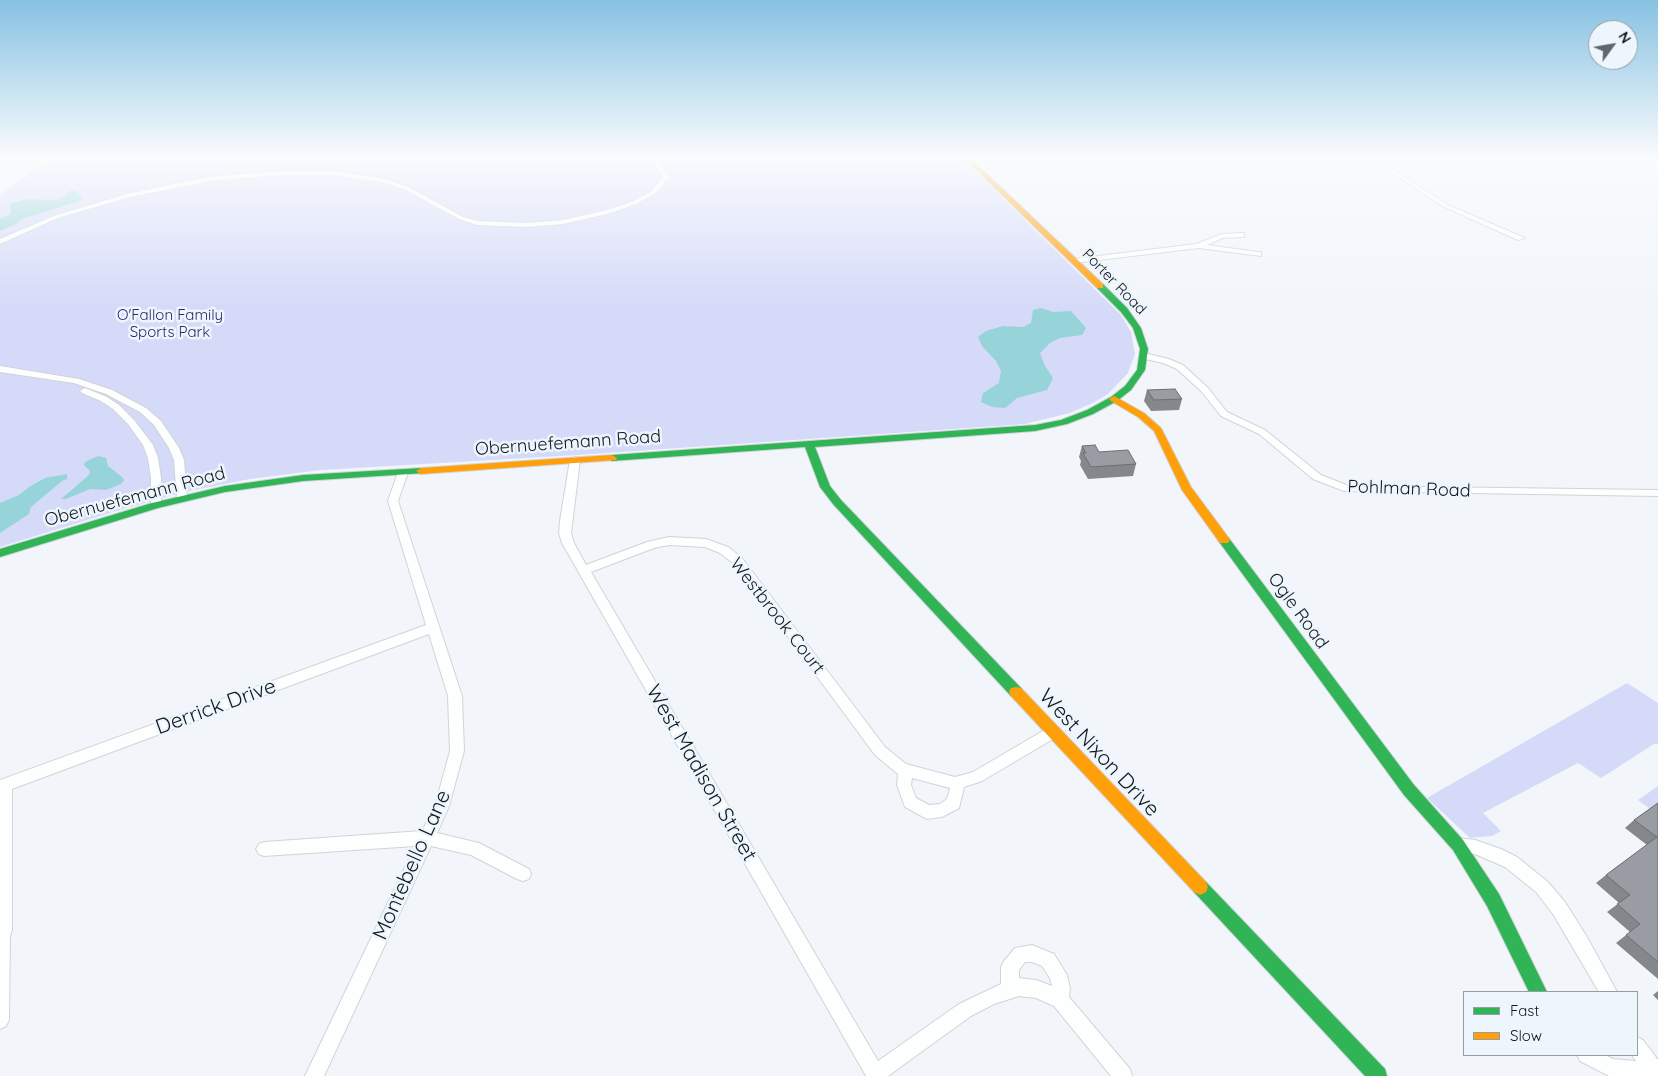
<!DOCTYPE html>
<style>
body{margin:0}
#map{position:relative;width:1658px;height:1076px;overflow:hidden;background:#f2f6fa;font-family:Quicksand,sans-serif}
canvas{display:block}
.legend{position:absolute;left:1463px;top:991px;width:175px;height:65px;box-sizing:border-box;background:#eef6fd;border:1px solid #969ea4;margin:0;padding:6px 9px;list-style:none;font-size:15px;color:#12191f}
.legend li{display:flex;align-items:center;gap:10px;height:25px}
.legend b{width:25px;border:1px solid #969ea4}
.north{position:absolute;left:1588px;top:20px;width:50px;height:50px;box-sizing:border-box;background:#eef6fd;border:1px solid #969ea4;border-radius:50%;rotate:58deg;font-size:14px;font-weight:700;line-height:20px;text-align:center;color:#12191f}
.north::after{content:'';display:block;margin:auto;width:18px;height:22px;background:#60666c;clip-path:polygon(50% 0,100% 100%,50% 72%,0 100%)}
</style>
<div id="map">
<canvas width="1658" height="1076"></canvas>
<ul class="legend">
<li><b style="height:6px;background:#30b455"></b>Fast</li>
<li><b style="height:6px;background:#ff9f0a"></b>Slow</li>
</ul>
<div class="north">N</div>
</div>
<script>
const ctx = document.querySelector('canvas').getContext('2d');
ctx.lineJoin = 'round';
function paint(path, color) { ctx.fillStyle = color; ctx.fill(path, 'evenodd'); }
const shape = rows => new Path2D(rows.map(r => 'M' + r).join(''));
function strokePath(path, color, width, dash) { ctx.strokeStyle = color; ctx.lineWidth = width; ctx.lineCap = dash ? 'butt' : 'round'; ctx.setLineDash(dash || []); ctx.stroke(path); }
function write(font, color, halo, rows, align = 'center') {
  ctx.font = font + ' Quicksand,sans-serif'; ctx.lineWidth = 5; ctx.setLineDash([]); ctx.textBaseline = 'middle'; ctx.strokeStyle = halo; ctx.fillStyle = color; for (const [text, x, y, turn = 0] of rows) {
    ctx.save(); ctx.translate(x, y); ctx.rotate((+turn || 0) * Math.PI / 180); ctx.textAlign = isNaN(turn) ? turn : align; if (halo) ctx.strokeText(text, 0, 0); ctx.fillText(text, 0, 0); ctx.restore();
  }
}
paint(shape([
 [73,156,960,156,1121,315,1131,332,1135,354,1128,373,1108,394,1095,402,1070,413,1025,424,577,455,321,470,250,479,184,492,113,512,0,547,0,195,26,175,53,161],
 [1627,683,1658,703,1658,744,1654,744,1601,778,1578,763,1483,813,1501,831,1492,836,1470,838,1427,798],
 [1658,786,1658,815,1638,800]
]), '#d5daf8');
paint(shape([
 [76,190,82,198,80,201,22,219,14,225,0,231,0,219,10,214,11,210,9,206,12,203,27,199,57,200,65,197,69,191],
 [1041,308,1053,312,1071,311,1086,328,1082,335,1060,338,1050,343,1040,353,1045,366,1053,378,1047,390,1017,398,1005,408,992,407,981,402,983,393,999,383,1001,371,996,361,982,346,978,337,986,331,1003,326,1023,327,1031,323,1033,310],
 [98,456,106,458,108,466,122,477,124,480,121,484,106,490,90,489,66,499,61,499,89,475,90,471,84,465,85,462],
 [67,474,67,479,62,481,31,507,29,514,0,533,0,503,19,495,29,487,45,478]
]), '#96d4da');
const street = shape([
 [649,156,655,156,669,177,656,193,638,203,611,213,563,224,526,227,477,225,459,219,404,189,381,182,334,175,282,175,210,181,130,197,58,218,0,244,0,239,54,216,127,194,210,177,282,171,334,171,384,179,408,187,463,217,478,221,526,223,563,220,607,210,634,201,652,191,663,177,649,156],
 [1366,156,1373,156,1448,205,1525,238,1518,240,1444,207,1366,156],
 [1241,233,1244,233,1244,237,1223,238,1207,245,1258,252,1261,252,1261,256,1199,248,1074,263,1070,261,1074,259,1196,244,1222,234,1241,233],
 [1144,353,1169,359,1183,365,1208,388,1227,412,1265,430,1321,475,1349,486,1658,490,1658,496,1344,491,1313,479,1259,434,1221,416,1202,392,1177,369,1163,363,1141,358,1141,354,1144,353],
 [0,366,79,379,112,390,146,408,161,421,179,448,184,460,187,499,186,501,178,501,177,499,174,460,169,448,154,425,140,412,106,394,74,383,0,372,0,366],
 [85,388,107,397,119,405,134,420,153,445,158,458,161,478,161,505,160,507,156,508,151,505,151,478,148,458,143,445,128,424,113,409,101,401,82,393,80,391,85,388],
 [575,457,580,460,571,533,574,543,586,565,647,542,669,537,706,539,728,547,742,558,885,747,906,764,955,777,973,772,1048,728,1053,726,1058,728,1060,732,1058,736,982,781,964,787,959,808,942,817,927,819,905,807,897,785,898,774,875,755,734,564,720,553,705,547,669,545,654,548,591,572,878,1061,959,1004,1001,984,1001,967,1004,961,1015,948,1032,945,1054,954,1067,975,1070,988,1069,997,1130,1069,1132,1076,1111,1076,1054,1006,1036,998,1019,996,994,1004,971,1016,888,1076,866,1076,562,543,559,533,560,521,570,460,575,457],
 [912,778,950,788,947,799,940,804,929,805,916,798,911,785,912,778],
 [1025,962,1032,962,1042,966,1050,978,1052,986,1036,980,1019,978,1019,970,1025,962],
 [403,469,408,472,398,501,462,696,464,751,449,806,437,833,479,843,529,869,531,874,529,879,523,881,517,879,471,855,431,846,324,1076,305,1076,415,846,264,856,259,854,256,849,259,844,264,842,422,831,435,806,450,751,448,696,429,634,12,789,12,930,10,936,9,1020,6,1026,0,1029,0,780,426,625,388,501,398,472,403,469],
 [1458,838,1475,840,1501,849,1517,857,1548,882,1565,902,1587,937,1617,992,1599,992,1553,914,1536,892,1505,867,1475,854,1453,850,1450,845,1453,840,1458,838],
 [1637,1037,1643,1040,1658,1060,1658,1076,1609,1076,1580,1061,1577,1055,1605,1055,1613,1059,1636,1061,1632,1055,1637,1055,1637,1037]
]);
const fast = shape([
 [1097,284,1103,284,1127,308,1141,328,1148,349,1145,370,1131,390,1117,401,1093,414,1067,424,1035,431,815,447,830,486,841,500,1021,688,1023,692,1021,696,1016,697,1011,696,833,504,820,487,805,447,612,461,607,458,612,455,1035,425,1061,420,1087,410,1111,397,1125,386,1137,370,1140,349,1133,328,1121,312,1097,288,1097,284],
 [421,468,426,471,425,473,303,481,225,492,158,508,0,557,0,549,152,503,225,486,303,475,421,468],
 [1224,536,1228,537,1414,785,1463,840,1499,894,1547,992,1529,992,1487,906,1453,850,1404,795,1220,543,1218,540,1220,537,1224,536],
 [1200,879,1206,882,1385,1069,1387,1076,1365,1076,1194,892,1192,887,1194,882,1200,879]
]);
const slow = shape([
 [962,156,968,156,1103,284,1103,288,1097,288,962,156],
 [1114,396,1144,413,1161,428,1191,487,1228,537,1230,540,1228,543,1220,543,1182,490,1154,431,1138,417,1111,401,1109,399,1114,396],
 [612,455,617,458,616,460,421,474,416,471,421,468,612,455],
 [1016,687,1021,688,1206,882,1208,887,1206,892,1200,895,1194,892,1011,696,1009,692,1011,688,1016,687]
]);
strokePath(street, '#cfd4d9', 2);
strokePath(fast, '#cfd4d9', 2);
strokePath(slow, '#cfd4d9', 2);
paint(street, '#fdfefe');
paint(fast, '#30b455');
paint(slow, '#ff9f0a');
paint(shape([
 [1147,390,1182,399,1179,410,1151,411,1144,401],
 [1082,446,1136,464,1133,476,1088,479,1080,465,1081,461,1079,457],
 [1658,803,1658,979,1616,943,1630,932,1607,912,1619,903,1596,883,1606,875,1647,845,1625,828,1634,820],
 [1658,991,1658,1000,1653,995]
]), '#84878c');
const building = shape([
 [1175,389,1182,399,1154,400,1147,390,1175,389],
 [1095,445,1099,452,1128,450,1136,464,1091,467,1083,453,1086,453,1082,446,1095,445],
 [1658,803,1658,962,1626,935,1640,924,1617,904,1630,895,1606,875,1657,837,1634,820,1658,803]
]);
paint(building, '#999da3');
strokePath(building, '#6b6e72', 1);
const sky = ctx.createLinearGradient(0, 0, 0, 307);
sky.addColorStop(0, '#87c1e2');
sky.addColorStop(0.51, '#f9fbfd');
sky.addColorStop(1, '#f9fbfd00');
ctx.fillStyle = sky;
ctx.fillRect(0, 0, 1658, 307);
write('15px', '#12191f', '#eef6fd', [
 ["Porter Road",1114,282,46]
]);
write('15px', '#2a286b', '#eef6fd', [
 ["O'Fallon Family",170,315],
 ["Sports Park",170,332]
]);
write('18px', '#12191f', '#eef6fd', [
 ["Obernuefemann Road",568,443,-4],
 ["Pohlman Road",1409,489,2],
 ["Obernuefemann Road",135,497,-15],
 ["Ogle Road",1298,611,54],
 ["Westbrook Court",777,616,52]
]);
write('21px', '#12191f', '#eef6fd', [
 ["Derrick Drive",216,707,-20],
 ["West Nixon Drive",1099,753,47],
 ["West Madison Street",701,773,60],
 ["Montebello Lane",412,865,-66]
]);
</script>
